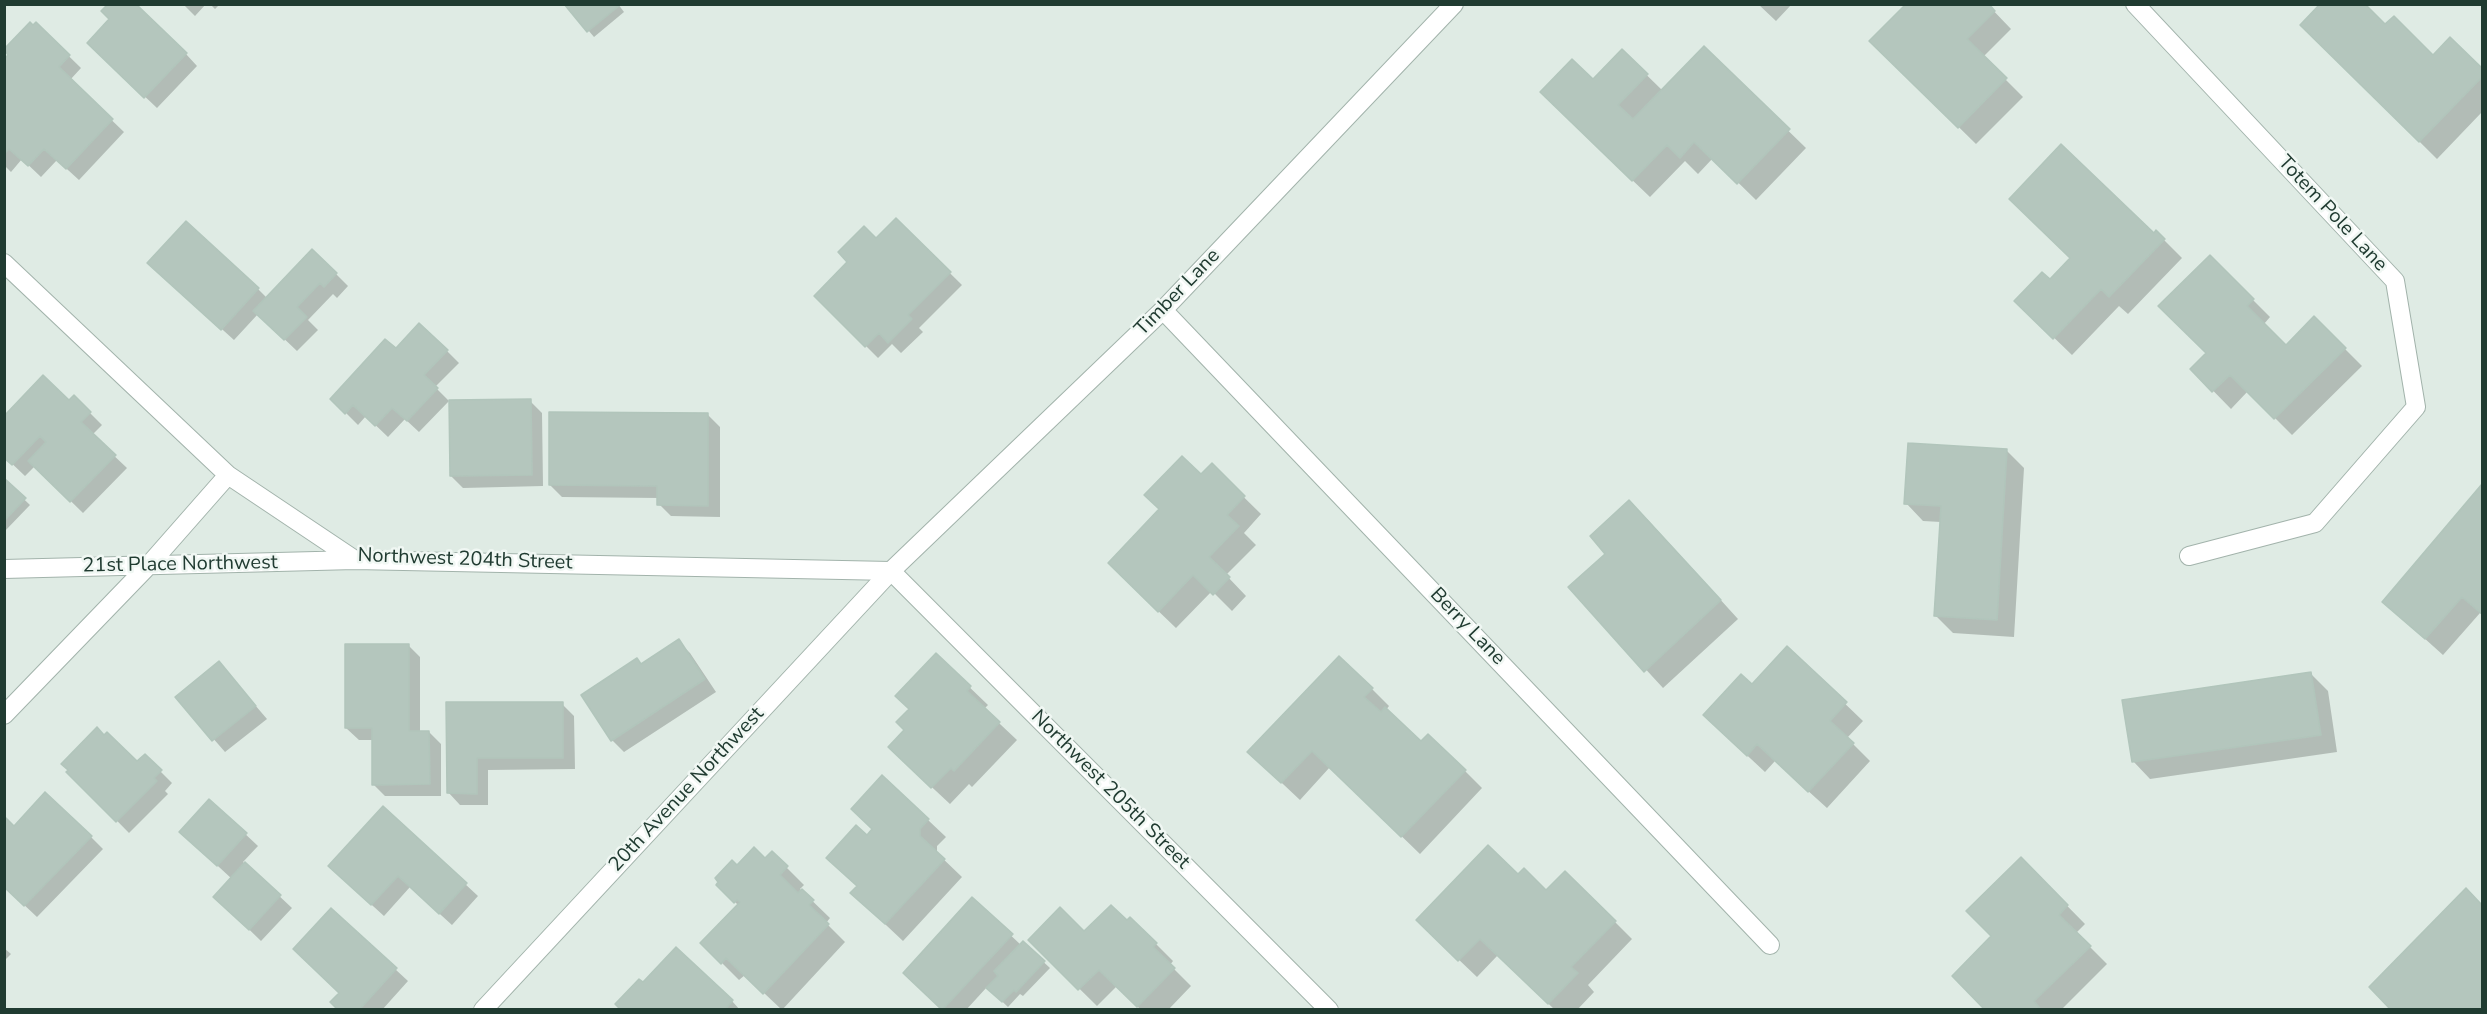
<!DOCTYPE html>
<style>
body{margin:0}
#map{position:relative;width:2487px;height:1014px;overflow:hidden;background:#dfebe4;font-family:"Nunito Sans",sans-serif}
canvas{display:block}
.frame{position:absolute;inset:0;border:6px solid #203b31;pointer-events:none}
</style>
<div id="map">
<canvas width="2487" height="1014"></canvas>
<div class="frame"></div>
</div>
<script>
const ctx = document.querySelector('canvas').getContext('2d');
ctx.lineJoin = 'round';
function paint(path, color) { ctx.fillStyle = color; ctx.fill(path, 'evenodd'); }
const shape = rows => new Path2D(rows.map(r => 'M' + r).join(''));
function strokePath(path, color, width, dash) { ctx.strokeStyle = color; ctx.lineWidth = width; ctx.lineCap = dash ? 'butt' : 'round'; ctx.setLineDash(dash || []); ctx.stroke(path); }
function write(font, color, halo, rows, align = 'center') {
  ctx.font = font + ' "Nunito Sans",sans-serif'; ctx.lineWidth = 5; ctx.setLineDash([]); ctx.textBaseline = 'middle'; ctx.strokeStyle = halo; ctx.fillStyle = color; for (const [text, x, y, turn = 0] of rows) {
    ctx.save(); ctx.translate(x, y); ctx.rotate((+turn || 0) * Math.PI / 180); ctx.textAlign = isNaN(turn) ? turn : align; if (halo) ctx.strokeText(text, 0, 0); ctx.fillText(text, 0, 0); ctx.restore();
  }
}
paint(shape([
 [183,4,206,4,195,16],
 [210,4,220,4,215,9],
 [566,4,618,4,624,12,594,37],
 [1758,4,1792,4,1776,21],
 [1987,4,2011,29,1983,57,2023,97,1976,144,1871,41],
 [111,19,186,54,197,66,157,108,101,55],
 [36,24,81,68,70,80,124,132,79,180,57,160,41,177,22,159,11,172,4,165,4,61],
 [2302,25,2385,26,2433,57,2450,39,2482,70,2482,112,2437,159],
 [1704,49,1806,148,1756,200,1713,158,1698,174,1685,161,1650,197,1559,110,1593,81,1622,51,1663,91],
 [896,220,962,285,919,328,923,332,901,353,892,344,878,358,816,296],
 [2156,232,2182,258,2128,314,2119,306,2072,355,2016,301,2050,281,2072,258],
 [313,251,348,286,337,298,333,294,308,320,318,330,297,351,258,314,234,340,162,275,258,289,267,298],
 [2210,257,2270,317,2264,324,2286,347,2314,318,2362,366,2292,435,2248,391,2231,409,2192,369,2208,353],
 [396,350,447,351,459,363,435,387,449,401,419,432,405,419,388,437,366,416,358,425,332,399],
 [74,397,102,425,92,435,127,468,83,513,35,466,25,476,4,456],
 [530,401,542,413,543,486,463,488,451,476],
 [708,415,720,427,720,517,671,516,659,504,659,498,562,497,550,485],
 [2006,450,2024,468,2014,637,1953,633,1936,616,1941,522,1923,521,1906,503],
 [1212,466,1261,514,1244,533,1256,545,1226,575,1246,596,1232,611,1212,591,1176,628,1127,581,1161,510],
 [4,480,30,505,4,532],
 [2482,487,2482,615,2480,613,2443,655,2384,602],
 [1647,519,1738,619,1663,688,1570,587],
 [678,641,690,653,716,692,624,752,612,740,583,695,642,665],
 [408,645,420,657,420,732,429,732,441,744,441,796,385,796,373,784,373,740,359,740,346,728],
 [1787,648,1863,721,1847,738,1870,761,1827,808,1775,761,1765,772,1722,732,1752,686],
 [936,655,988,705,984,709,1017,740,972,787,969,784,950,804,907,764,906,730,911,709],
 [219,663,267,719,225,752,177,697],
 [2311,674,2328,691,2337,752,2150,779,2133,761],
 [1372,689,1389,706,1386,710,1421,743,1465,771,1482,788,1420,854,1330,767,1300,800,1267,769],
 [448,704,562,704,574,716,575,769,488,770,488,805,460,805,448,792],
 [145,756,172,783,165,791,168,794,129,833,69,772,137,763],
 [210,801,258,846,243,862,292,908,261,941,227,908,232,879,193,843],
 [383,808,478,896,452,925,410,887,384,916,342,878],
 [928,820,946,837,937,846,937,853,962,877,903,941,870,910,858,887,867,837],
 [14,828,91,837,103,849,37,917,4,886],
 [772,853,804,885,800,889,830,918,826,923,845,942,782,1010,745,975,739,980,702,943,739,906,718,885,737,867,765,860],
 [2021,859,2085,924,2076,933,2107,964,2061,1010,1987,1010,1993,936],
 [1518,876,1546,892,1615,922,1632,939,1588,985,1594,992,1577,1010,1555,1010,1498,955,1477,977,1435,937],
 [2466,890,2482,907,2482,1010,2393,1010],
 [972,899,1021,945,1023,943,1050,968,1023,996,1020,994,1008,1007,987,987,966,1010,943,1010,917,985],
 [331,910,408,981,382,1010,340,1010,341,993],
 [1127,923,1156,944,1173,961,1170,965,1191,986,1168,1010,1141,1010,1117,986,1097,1006,1030,940,1085,933],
 [4,948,11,954,4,961],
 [676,950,732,1001,740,1010,623,1010]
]), '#0003');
const building = shape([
 [108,4,136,4,187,53,144,98,87,43,109,19,101,11,108,4],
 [564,4,619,4,620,5,587,32,564,4],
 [1906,4,1989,4,1995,11,1967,39,2007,78,1958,128,1869,41,1906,4],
 [2320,4,2365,4,2385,24,2394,16,2433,55,2450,37,2482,68,2482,77,2419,142,2300,25,2320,4],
 [30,22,33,25,36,22,70,55,59,67,113,119,66,169,44,149,28,166,9,149,4,154,4,59,8,55,4,49,30,22],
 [1704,46,1790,129,1737,184,1694,142,1680,158,1667,145,1632,181,1540,92,1572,59,1593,79,1622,49,1648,74,1618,105,1633,119,1704,46],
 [2061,144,2154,233,2156,230,2165,239,2109,297,2101,289,2053,339,2014,301,2042,272,2050,279,2070,258,2009,199,2061,144],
 [896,218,951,272,908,315,912,319,888,343,879,333,865,347,814,296,847,262,838,252,864,226,876,238,896,218],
 [186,221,259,288,221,330,147,263,186,221],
 [312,249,337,273,324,287,320,283,297,307,307,317,284,340,253,311,312,249],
 [2210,255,2254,299,2247,306,2286,345,2314,316,2346,348,2274,419,2230,375,2212,392,2190,369,2206,353,2158,306,2210,255],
 [419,323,448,350,424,375,438,388,407,421,392,408,375,426,353,405,345,414,330,399,385,339,396,348,419,323],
 [43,375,69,400,74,395,91,412,81,422,116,455,70,502,28,461,46,442,40,436,12,465,4,458,4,416,43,375],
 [531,399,532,475,450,476,449,400,531,399],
 [549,412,708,413,708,506,657,505,657,486,549,485,549,412],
 [1908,443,2007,449,1997,620,1934,616,1941,506,1904,504,1908,443],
 [1182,456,1201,474,1212,463,1245,496,1227,515,1239,526,1209,557,1230,577,1213,595,1193,575,1158,612,1108,563,1159,509,1144,495,1182,456],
 [4,478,26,498,4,521,4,478],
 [2482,484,2482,614,2462,597,2425,639,2382,602,2482,484],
 [1629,500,1721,600,1644,672,1568,587,1605,554,1590,536,1629,500],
 [679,639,705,679,611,741,581,695,637,658,641,664,679,639],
 [345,644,409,644,409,731,429,731,430,784,372,785,372,728,345,728,345,644],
 [1787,646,1847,702,1830,721,1854,743,1808,792,1757,744,1747,756,1703,715,1741,674,1752,684,1787,646],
 [936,653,971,686,967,691,1000,722,954,771,951,768,931,788,888,747,904,730,896,722,909,709,895,696,936,653],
 [1339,656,1373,688,1364,697,1381,712,1385,707,1421,741,1428,734,1466,770,1401,837,1312,751,1281,783,1247,752,1339,656],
 [219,661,256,706,212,741,175,697,219,661],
 [2311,672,2321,735,2132,762,2122,700,2311,672],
 [446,702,563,702,563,758,477,758,477,794,447,793,446,702],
 [97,727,104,735,107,732,137,761,145,754,162,770,154,778,157,781,116,822,66,772,68,770,61,764,97,727],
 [882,775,929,819,920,829,920,836,945,859,885,924,850,893,857,886,826,858,856,825,867,835,872,829,851,809,882,775],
 [45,792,92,836,24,906,4,887,4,820,6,818,14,826,45,792],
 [209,799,247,833,217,866,179,832,209,799],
 [383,806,467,883,439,914,398,876,371,905,328,866,383,806],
 [1488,845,1518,874,1524,868,1546,890,1565,871,1616,921,1571,967,1578,973,1548,1004,1480,939,1458,961,1416,920,1488,845],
 [754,847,765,858,772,851,788,866,780,875,798,893,802,889,814,900,809,905,829,924,763,994,726,958,721,964,700,943,740,902,737,900,734,903,716,885,718,882,715,878,732,860,737,865,754,847],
 [2021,857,2068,905,2059,915,2091,946,2034,1001,2041,1010,1985,1010,1952,976,1991,936,1966,911,2021,857],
 [245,862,281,895,249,930,213,897,245,862],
 [2466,888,2482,905,2482,1010,2391,1010,2369,987,2466,888],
 [972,897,1013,934,942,1010,903,973,972,897],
 [1111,905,1127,920,1130,917,1157,943,1153,947,1175,968,1137,1007,1099,970,1078,990,1028,940,1060,907,1084,931,1111,905],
 [331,908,397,968,359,1010,338,1010,330,1002,339,993,293,949,331,908],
 [1023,941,1045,961,1016,992,1014,990,1002,1002,986,988,998,976,994,971,1023,941],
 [676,947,733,1000,725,1010,621,1010,615,1004,639,979,643,982,676,947]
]);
paint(building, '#b4c6bd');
strokePath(building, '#b1c5bb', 1.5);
const minor = shape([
 [2135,4,2395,281,2416,407,2315,523,2189,556],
 [4,263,228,475,355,560,891,571,1329,1010],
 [1163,310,1770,945],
 [4,569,355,560],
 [4,715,148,566,228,475]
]);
const tertiary = shape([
 [483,1010,891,571,1163,310,1454,4]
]);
strokePath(minor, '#a2b3ab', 20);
strokePath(tertiary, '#a2b3ab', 20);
strokePath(minor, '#fff', 18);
strokePath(tertiary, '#fff', 18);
write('20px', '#203b31', '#f0f7f3', [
 ["Totem Pole Lane",2332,214,47],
 ["Timber Lane",1178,293,-46],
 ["Northwest 204th Street",465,560,2],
 ["21st Place Northwest",180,565,-1],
 ["Berry Lane",1467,627,46],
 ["20th Avenue Northwest",687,790,-47],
 ["Northwest 205th Street",1110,790,45]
]);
</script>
